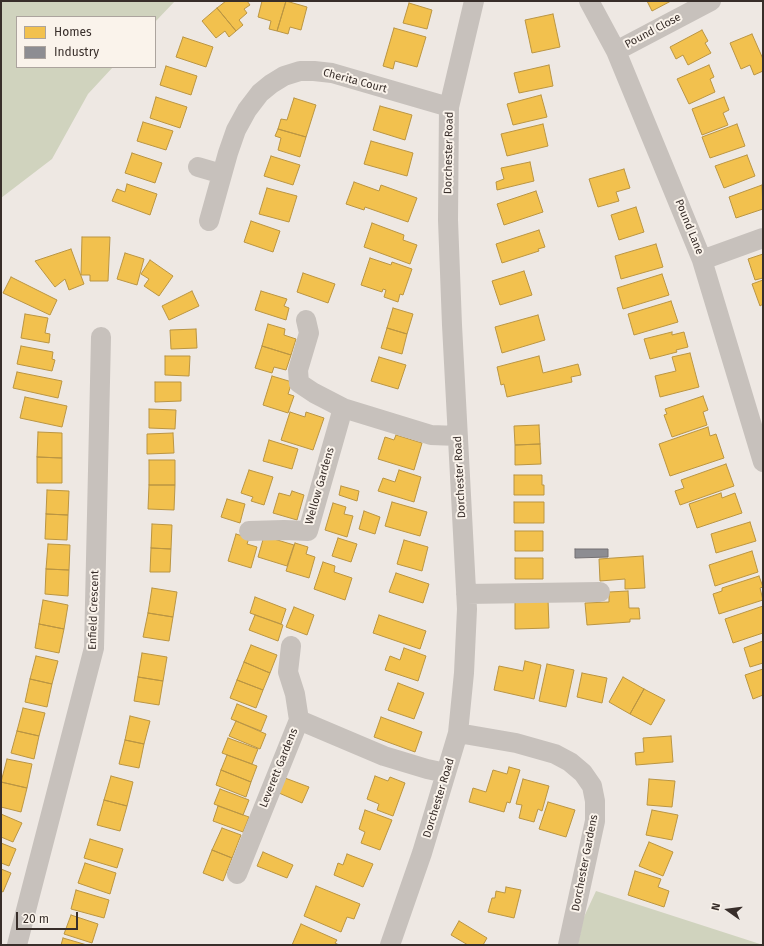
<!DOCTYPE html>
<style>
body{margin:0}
#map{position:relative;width:764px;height:946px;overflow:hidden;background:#eee8e3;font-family:"Fira Sans",sans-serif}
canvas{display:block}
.frame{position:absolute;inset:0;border:2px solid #382e2a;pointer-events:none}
.legend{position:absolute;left:16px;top:16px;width:140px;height:52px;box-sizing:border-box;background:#faf3eb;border:1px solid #aca49e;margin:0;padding:5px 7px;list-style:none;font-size:12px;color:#382e2a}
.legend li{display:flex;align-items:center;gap:8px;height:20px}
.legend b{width:20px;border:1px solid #aca49e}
.north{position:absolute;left:708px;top:890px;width:40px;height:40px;-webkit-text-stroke:3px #faf3eb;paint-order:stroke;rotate:284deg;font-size:11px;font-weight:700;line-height:16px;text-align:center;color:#382e2a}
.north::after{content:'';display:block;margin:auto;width:14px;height:18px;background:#382e2a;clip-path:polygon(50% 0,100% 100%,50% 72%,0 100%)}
.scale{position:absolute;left:16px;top:912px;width:62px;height:18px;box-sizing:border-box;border:2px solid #382e2a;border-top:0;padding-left:5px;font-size:12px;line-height:14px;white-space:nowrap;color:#382e2a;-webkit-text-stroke:3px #faf3eb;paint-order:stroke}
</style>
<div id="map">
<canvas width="764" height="946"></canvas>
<div class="frame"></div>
<ul class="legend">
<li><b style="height:11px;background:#f2c14e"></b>Homes</li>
<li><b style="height:11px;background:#8d8d92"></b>Industry</li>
</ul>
<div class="north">N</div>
<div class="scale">20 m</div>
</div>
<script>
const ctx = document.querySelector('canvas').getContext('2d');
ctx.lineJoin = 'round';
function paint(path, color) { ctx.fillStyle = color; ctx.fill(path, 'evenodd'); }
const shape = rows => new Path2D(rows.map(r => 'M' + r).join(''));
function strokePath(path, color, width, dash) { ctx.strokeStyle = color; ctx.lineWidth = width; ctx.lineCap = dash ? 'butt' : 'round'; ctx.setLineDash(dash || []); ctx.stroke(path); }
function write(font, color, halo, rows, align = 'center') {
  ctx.font = font + ' "Fira Sans",sans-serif'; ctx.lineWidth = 4; ctx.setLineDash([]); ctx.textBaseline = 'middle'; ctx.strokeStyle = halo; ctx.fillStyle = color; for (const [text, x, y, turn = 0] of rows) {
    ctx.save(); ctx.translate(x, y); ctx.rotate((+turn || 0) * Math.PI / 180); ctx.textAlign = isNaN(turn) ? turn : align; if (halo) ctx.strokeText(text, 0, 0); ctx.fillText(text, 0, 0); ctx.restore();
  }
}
paint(shape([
 [1,1,175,1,155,22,155,17,17,17,17,67,113,67,88,94,52,159,1,198],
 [596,891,760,944,760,945,578,945,583,919]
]), '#d0d3be');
const homes = shape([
 [226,1,247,1,250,5,244,9,247,13,239,20,243,25,236,31,217,8,226,1],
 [262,1,286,1,277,31,269,29,271,21,258,17,262,1],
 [286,1,307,7,301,30,290,27,288,34,277,31,286,1],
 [647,1,671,1,652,11,647,1],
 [409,3,432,10,427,29,403,23,409,3],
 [217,8,236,31,229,37,225,31,216,38,202,21,217,8],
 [553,14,560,47,532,53,525,20,553,14],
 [394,28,426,37,417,67,395,61,393,69,383,66,394,28],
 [702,30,708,41,705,43,711,53,688,65,683,55,676,59,670,47,702,30],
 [752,34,763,59,763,71,754,75,750,65,741,69,730,43,752,34],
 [183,37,213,47,206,67,176,57,183,37],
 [549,65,553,86,519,93,514,73,549,65],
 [709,65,714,77,710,79,715,92,689,104,677,79,709,65],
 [166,66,197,76,191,95,160,85,166,66],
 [541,95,547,117,513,125,507,104,541,95],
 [156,97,187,107,180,128,150,118,156,97],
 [724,97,729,110,723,113,728,125,702,135,692,109,724,97],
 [294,98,316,105,306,137,278,129,281,119,287,120,294,98],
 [380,106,412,115,405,140,373,130,380,106],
 [143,122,173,131,166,150,137,141,143,122],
 [543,124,548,146,507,156,501,134,543,124],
 [737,124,745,146,710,158,702,137,737,124],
 [278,129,306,137,300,157,278,150,281,138,275,136,278,129],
 [371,141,413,153,407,176,364,164,371,141],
 [132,153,162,163,155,183,125,173,132,153],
 [747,155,755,176,724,188,715,166,747,155],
 [271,156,300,165,293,185,264,176,271,156],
 [530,162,534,181,497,190,496,182,504,179,501,168,530,162],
 [624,169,630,188,616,192,619,201,598,207,589,179,624,169],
 [354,182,379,191,381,185,417,198,408,222,365,207,364,210,346,204,354,182],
 [127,184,157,194,150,215,112,201,117,189,125,192,127,184],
 [762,185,763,209,736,218,729,197,762,185],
 [267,188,297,196,289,222,259,214,267,188],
 [536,191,543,212,504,225,497,204,536,191],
 [636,207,644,232,619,240,611,215,636,207],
 [251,221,280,231,273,252,244,242,251,221],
 [372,223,404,235,403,240,417,245,410,264,364,247,372,223],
 [539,230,545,247,538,249,539,251,502,263,496,244,539,230],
 [82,237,110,237,108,281,90,281,90,275,81,275,82,237],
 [656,244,663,267,621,279,615,256,656,244],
 [71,249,84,284,69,290,65,279,55,287,35,261,71,249],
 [125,253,144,259,137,285,117,279,125,253],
 [763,254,763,278,755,280,748,259,763,254],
 [370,258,391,265,392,262,412,269,403,295,400,294,398,302,384,297,386,290,383,289,382,292,361,285,370,258],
 [150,260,173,276,159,296,144,286,149,279,141,274,150,260],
 [524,271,532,295,500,305,492,281,524,271],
 [303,273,335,284,328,303,297,292,303,273],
 [662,274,669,295,623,309,617,288,662,274],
 [11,277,57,300,50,315,3,293,11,277],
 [763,280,763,304,760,306,752,284,763,280],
 [192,291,199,306,169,320,162,306,192,291],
 [261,291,287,299,284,306,289,308,286,320,255,310,261,291],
 [671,301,678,322,634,335,628,314,671,301],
 [393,308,413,314,407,334,387,328,393,308],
 [25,314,48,318,45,333,50,334,49,343,21,338,25,314],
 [538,315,545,340,502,353,495,327,538,315],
 [268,324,285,329,284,335,296,339,291,355,262,346,268,324],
 [387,328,407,334,402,354,381,348,387,328],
 [196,329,197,348,171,349,170,330,196,329],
 [672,332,672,335,684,332,688,347,676,350,677,352,650,359,644,339,672,332],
 [21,346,53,352,52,359,55,360,52,371,17,364,21,346],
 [262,346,291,355,286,370,274,367,272,373,255,368,262,346],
 [690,353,699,387,660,397,655,376,676,371,672,357,690,353],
 [165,356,190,356,189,376,165,375,165,356],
 [539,356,543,373,578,364,581,375,571,377,572,382,507,397,504,384,501,385,497,367,539,356],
 [379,357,406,365,398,389,371,381,379,357],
 [17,372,62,381,58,398,13,388,17,372],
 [272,376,292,382,288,394,294,396,288,413,263,405,272,376],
 [155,382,181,382,181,401,155,402,155,382],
 [703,396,708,410,703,412,707,425,672,437,664,415,667,414,665,409,703,396],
 [25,397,67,406,62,427,20,418,25,397],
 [149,409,176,410,175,429,149,428,149,409],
 [290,412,305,417,306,412,324,418,313,450,281,440,290,412],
 [539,425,540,444,515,445,514,426,539,425],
 [708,427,710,436,716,434,724,458,670,476,659,444,708,427],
 [38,432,62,433,62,458,37,457,38,432],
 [173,433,174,453,147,454,147,434,173,433],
 [396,435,422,443,414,470,378,459,385,437,394,440,396,435],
 [269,440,298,449,292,469,263,461,269,440],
 [540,444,541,464,515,465,515,445,540,444],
 [37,457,62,458,62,483,37,483,37,457],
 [149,460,175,460,175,485,149,485,149,460],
 [726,464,734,486,680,505,675,491,684,488,681,480,726,464],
 [249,470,273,477,264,505,251,501,253,497,241,493,249,470],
 [399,470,421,477,414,502,378,491,383,478,395,482,399,470],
 [514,475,542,475,542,485,544,485,544,495,514,495,514,475],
 [149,485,175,485,174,510,148,509,149,485],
 [341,486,359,491,357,501,339,495,341,486],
 [47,490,69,491,68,515,46,514,47,490],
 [292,491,304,495,297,520,273,513,279,493,290,496,292,491],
 [721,493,722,498,735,493,742,513,697,528,689,504,721,493],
 [227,499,245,504,240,523,221,517,227,499],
 [392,502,427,512,420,536,385,526,392,502],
 [514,502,544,502,544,523,514,523,514,502],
 [333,503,346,507,344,514,353,516,347,537,325,530,333,503],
 [364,511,380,517,375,534,359,529,364,511],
 [46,514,68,515,67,540,45,539,46,514],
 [750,522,756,541,716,553,711,534,750,522],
 [152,524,172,525,171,549,151,548,152,524],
 [515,531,543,531,543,551,515,551,515,531],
 [236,534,249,538,247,544,257,547,251,568,228,561,236,534],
 [264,536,294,545,287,566,258,557,264,536],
 [338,538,357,544,351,562,332,556,338,538],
 [404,540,428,547,422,571,397,564,404,540],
 [295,543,308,547,306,554,315,557,309,578,286,571,295,543],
 [48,544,70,545,69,570,46,569,48,544],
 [151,548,171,549,170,572,150,572,151,548],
 [752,551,758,572,715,586,709,565,752,551],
 [643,556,645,588,625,589,625,579,600,581,599,559,643,556],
 [515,558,543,558,543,579,515,579,515,558],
 [323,562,335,566,334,572,352,578,345,600,314,589,323,562],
 [46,569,69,570,68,596,45,594,46,569],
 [396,573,429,584,423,603,389,592,396,573],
 [759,576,763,587,760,588,763,600,719,614,713,594,722,591,722,588,759,576],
 [152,588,177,592,173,617,148,613,152,588],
 [628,591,629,608,639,608,640,619,630,619,630,622,587,625,585,603,609,602,609,592,628,591],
 [255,597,286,609,281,624,250,613,255,597],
 [515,599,548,599,549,628,515,629,515,599],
 [43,600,68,605,64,629,39,624,43,600],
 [763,606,763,633,733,643,725,619,763,606],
 [294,607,314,615,307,635,286,627,294,607],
 [148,613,173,617,169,641,143,637,148,613],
 [255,615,283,625,278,641,249,630,255,615],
 [379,615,426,631,420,649,373,633,379,615],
 [39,624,64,629,59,653,35,648,39,624],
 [763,641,763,663,750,667,744,648,763,641],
 [251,645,277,655,270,673,244,662,251,645],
 [404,648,426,656,418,681,385,670,390,656,400,660,404,648],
 [142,653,167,657,163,681,138,677,142,653],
 [36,656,58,661,52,684,30,679,36,656],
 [525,661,541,665,534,699,494,690,499,666,523,671,525,661],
 [244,662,270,673,263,690,237,680,244,662],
 [547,664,574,670,566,707,539,701,547,664],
 [763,669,763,695,753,699,745,675,763,669],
 [582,673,607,678,602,703,577,697,582,673],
 [138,677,163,681,159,705,134,701,138,677],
 [623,677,644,689,630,714,609,702,623,677],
 [30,679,52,684,47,707,25,702,30,679],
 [237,680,263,690,256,708,230,698,237,680],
 [398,683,424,693,414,719,388,710,398,683],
 [644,689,665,700,651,725,630,714,644,689],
 [237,704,267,716,261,731,231,719,237,704],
 [23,708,45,713,39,736,17,731,23,708],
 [130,716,150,721,144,744,125,740,130,716],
 [381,717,422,732,415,752,374,737,381,717],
 [236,721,266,734,260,749,229,736,236,721],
 [17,731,39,736,34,759,11,753,17,731],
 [671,736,673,762,636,765,635,753,644,752,643,738,671,736],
 [228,738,258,749,252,764,222,753,228,738],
 [125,740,144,744,139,768,119,764,125,740],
 [227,755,257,766,251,782,221,770,227,755],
 [7,759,32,764,27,788,1,782,7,759],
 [509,767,520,770,510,803,507,802,504,812,469,802,473,788,486,792,493,770,507,774,509,767],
 [221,770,251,782,246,797,216,785,221,770],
 [111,776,133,782,127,806,104,800,111,776],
 [375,776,388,781,390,777,405,783,393,816,377,810,379,804,367,799,375,776],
 [285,778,309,787,302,803,279,793,285,778],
 [523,779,549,786,542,811,538,809,534,822,519,818,522,805,516,804,523,779],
 [649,779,675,781,672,807,647,805,649,779],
 [1,782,27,788,21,812,1,807,1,782],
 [220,789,249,800,243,815,214,804,220,789],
 [104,800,127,806,120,831,97,825,104,800],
 [548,802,575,810,566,837,539,829,548,802],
 [218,806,249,817,243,832,213,821,218,806],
 [365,810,392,820,380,850,361,843,365,832,359,829,365,810],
 [652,810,678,815,672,840,646,835,652,810],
 [1,814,22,823,13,842,1,837,1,814],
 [222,828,241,835,232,858,212,850,222,828],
 [90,839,123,849,117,868,84,858,90,839],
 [649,842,673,852,663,876,639,866,649,842],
 [1,843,16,849,9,866,1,863,1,843],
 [212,850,232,858,223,881,203,873,212,850],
 [263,852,293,865,287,878,257,866,263,852],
 [347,854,373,864,363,887,334,875,338,863,343,865,347,854],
 [85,863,116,873,110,894,78,883,85,863],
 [1,869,11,873,3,892,1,891,1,869],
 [635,871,661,879,658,887,669,891,664,907,628,895,635,871],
 [316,886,360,904,354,919,347,917,341,932,304,916,316,886],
 [506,887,521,890,514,918,488,912,492,898,495,898,496,891,505,893,506,887],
 [76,890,109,900,104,918,71,909,76,890],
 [71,915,98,924,92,943,64,934,71,915],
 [459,921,487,938,483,945,468,945,451,935,459,921],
 [301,924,337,940,335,943,339,945,292,945,301,924],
 [63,938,87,945,61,945,63,938]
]);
paint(homes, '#f2c14e');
strokePath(homes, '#ba9543', 1);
const industry = shape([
 [575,549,608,549,608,557,575,558,575,549]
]);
paint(industry, '#8d8d92');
strokePath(industry, '#747073', 1);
strokePath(shape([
 [589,1,616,51,702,260,763,462],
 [616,51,711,1],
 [198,167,222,174],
 [209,221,228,153,236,130,247,110,260,93,271,84,284,76,300,71,314,71,332,73,449,107],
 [702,260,763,238],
 [306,320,309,333,298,370,299,383,314,393,343,408],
 [249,531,284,530,308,531,343,408,431,435,458,436],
 [466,594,600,592],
 [291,646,288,672,295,694,299,720],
 [458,733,516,743,555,754,570,762,583,773,592,786,595,801,595,821,568,945],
 [237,874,299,720,384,756,427,769,446,773],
 [17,945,94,648,101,337],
 [390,945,422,853,458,733,464,673,467,609,452,325,448,220,449,107,474,1]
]), '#c7c1bc', 20);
write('11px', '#382e2a', '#faf3eb', [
 ["Pound Close",653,31,-28],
 ["Cherita Court",355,81,15],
 ["Dorchester Road",449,153,-89],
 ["Pound Lane",689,227,68],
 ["Dorchester Road",460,477,-93],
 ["Wellow Gardens",320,486,-74],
 ["Enfield Crescent",94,610,-88],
 ["Leverett Gardens",279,768,-68],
 ["Dorchester Road",439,798,-73],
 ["Dorchester Gardens",585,863,-79]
]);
</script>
